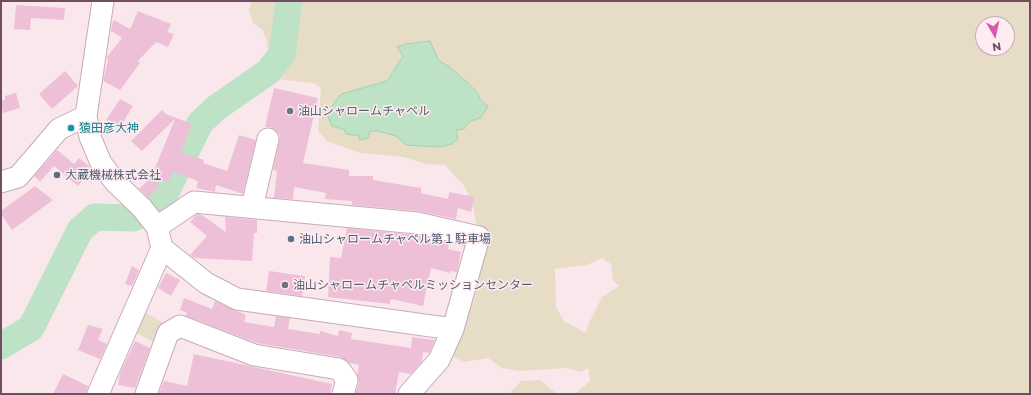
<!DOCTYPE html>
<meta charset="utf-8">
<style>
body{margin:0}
#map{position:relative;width:1031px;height:395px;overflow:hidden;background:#fae7ec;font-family:Montserrat,sans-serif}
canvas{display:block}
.frame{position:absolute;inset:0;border:2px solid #724d61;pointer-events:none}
.north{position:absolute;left:975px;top:16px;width:40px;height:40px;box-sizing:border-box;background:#fdecf1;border:1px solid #c5acb7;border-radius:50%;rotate:171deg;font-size:11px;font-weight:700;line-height:16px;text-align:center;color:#724d61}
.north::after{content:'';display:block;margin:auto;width:14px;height:18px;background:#da56af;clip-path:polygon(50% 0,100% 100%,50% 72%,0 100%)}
</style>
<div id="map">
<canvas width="1031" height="395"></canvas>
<div class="frame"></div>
<div class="north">N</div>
</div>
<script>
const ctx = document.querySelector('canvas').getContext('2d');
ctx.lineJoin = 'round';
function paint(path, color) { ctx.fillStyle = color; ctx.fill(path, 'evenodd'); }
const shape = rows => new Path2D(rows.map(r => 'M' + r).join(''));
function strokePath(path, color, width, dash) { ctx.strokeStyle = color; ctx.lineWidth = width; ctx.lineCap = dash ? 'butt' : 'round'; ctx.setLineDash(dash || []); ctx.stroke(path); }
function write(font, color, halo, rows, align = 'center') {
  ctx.font = font + ' Montserrat,"Noto Sans JP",sans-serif'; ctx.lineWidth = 3; ctx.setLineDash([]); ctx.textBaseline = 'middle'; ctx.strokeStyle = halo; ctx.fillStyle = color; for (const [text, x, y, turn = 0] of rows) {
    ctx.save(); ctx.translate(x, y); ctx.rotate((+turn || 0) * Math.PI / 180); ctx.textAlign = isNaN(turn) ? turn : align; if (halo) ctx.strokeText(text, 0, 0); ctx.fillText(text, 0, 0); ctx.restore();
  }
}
paint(shape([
 [251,1,1030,1,1030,394,575,394,590,381,588,368,581,372,567,368,520,371,502,368,488,358,464,362,454,357,454,343,463,327,475,297,487,242,486,231,476,223,473,205,465,187,445,165,426,164,404,157,360,153,327,141,318,131,321,88,314,83,276,79,269,58,267,42,263,30,253,23,249,10],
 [983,24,1007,24,1007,48,983,48],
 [602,258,611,264,613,280,619,286,602,297,587,327,586,333,564,321,556,307,555,269,587,265],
 [144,312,168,325,159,345,135,332],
 [540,380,557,394,509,394,521,381]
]), '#e7ddc6');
const water = shape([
 [430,41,439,61,450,67,468,83,477,92,481,101,488,106,481,118,470,121,464,129,456,130,458,139,452,144,440,147,406,145,396,136,378,131,370,131,368,138,359,140,359,136,346,134,345,130,332,126,328,117,332,106,341,94,387,81,403,56,397,47,406,44,430,41]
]);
paint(water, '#bde2c6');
strokePath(water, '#a4d3b0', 1);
strokePath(shape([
 [1,346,31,328,80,230,95,217,133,218,153,210,163,198,200,123,216,108,268,72,282,54,289,1]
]), '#bde2c6', 27);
paint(shape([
 [16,5,65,8,64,20,31,18,30,30,14,29],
 [138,11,171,24,167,32,174,34,168,47,156,42,138,61,140,63,120,90,103,81,108,60,107,57,122,38,111,31,112,24,114,20,130,29],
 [65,71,78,86,52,109,39,94],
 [274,88,318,98,303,163,349,170,349,176,373,176,373,180,421,188,421,193,448,199,449,192,475,197,471,212,458,208,456,219,418,211,352,205,352,201,325,199,326,193,294,187,293,199,274,198,277,171,273,170,280,136,276,130,270,127,265,127],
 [16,93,20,108,3,113,1,101,5,100,5,96],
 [120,99,133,106,119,129,106,120],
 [162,110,166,114,192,124,181,152,204,160,203,163,227,171,239,135,256,140,243,194,216,185,215,192,196,188,198,181,173,172,169,182,151,178,175,119,142,151,131,141],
 [57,150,74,164,79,158,89,166,91,170,78,186,54,166,40,182,34,176],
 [150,178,160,185,148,197,139,189],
 [35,186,53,200,12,230,1,214,1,211],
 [197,214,202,215,226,232,225,217,257,220,257,233,254,233,252,261,194,258,190,255,207,236,190,222],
 [347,228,415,235,449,243,448,249,461,252,457,272,451,271,450,273,431,268,423,306,391,299,390,304,328,297,330,257,341,258],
 [132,266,139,270,132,286,125,284],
 [269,271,305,276,302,296,266,291],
 [166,273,180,280,171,296,158,288],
 [184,298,212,309,215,301,246,315,244,322,274,327,276,316,290,318,288,329,320,334,320,331,338,336,339,330,352,333,351,339,411,348,412,337,435,340,429,353,423,352,422,362,411,374,399,372,395,394,355,394,359,383,357,375,359,365,349,363,341,357,257,343,186,316,187,313,180,310],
 [88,325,103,329,98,340,107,344,100,359,78,350],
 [135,341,150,348,135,388,118,385,120,374],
 [194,354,332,384,330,394,159,393,164,381,187,386],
 [63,374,88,386,86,394,53,394]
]), '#eec0d7');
const minor = shape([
 [1,182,18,177,59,129,86,116],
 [252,207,268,139],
 [157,227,194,202,417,223,479,237,453,329,237,299,206,283,162,248],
 [98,394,162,248,157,227,142,208,115,182,101,163,90,137,86,116,103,1],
 [146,394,168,333,180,326,254,355,339,369,347,380,343,394],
 [409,394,439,360,453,329]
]);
strokePath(minor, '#c8abb9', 23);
strokePath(minor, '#fff', 21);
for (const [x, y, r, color] of [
 [290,111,4,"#6b7280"],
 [71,128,4,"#0f9aa8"],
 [57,175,4,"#5c6f8a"],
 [291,239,4,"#5c6f8a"],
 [285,285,4,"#6b7280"]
]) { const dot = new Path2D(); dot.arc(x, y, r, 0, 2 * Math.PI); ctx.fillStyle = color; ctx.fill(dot); strokePath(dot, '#fdecf1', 1.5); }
write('12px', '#5b616d', '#fdecf1', [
 ["油山シャロームチャペル",298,111],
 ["油山シャロームチャペルミッションセンター",293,285]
], 'left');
write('12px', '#0d838f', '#fdecf1', [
 ["猿田彦大神",79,128]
], 'left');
write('12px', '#4e5e75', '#fdecf1', [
 ["大蔵機械株式会社",65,175],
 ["油山シャロームチャペル第１駐車場",299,239]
], 'left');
</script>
